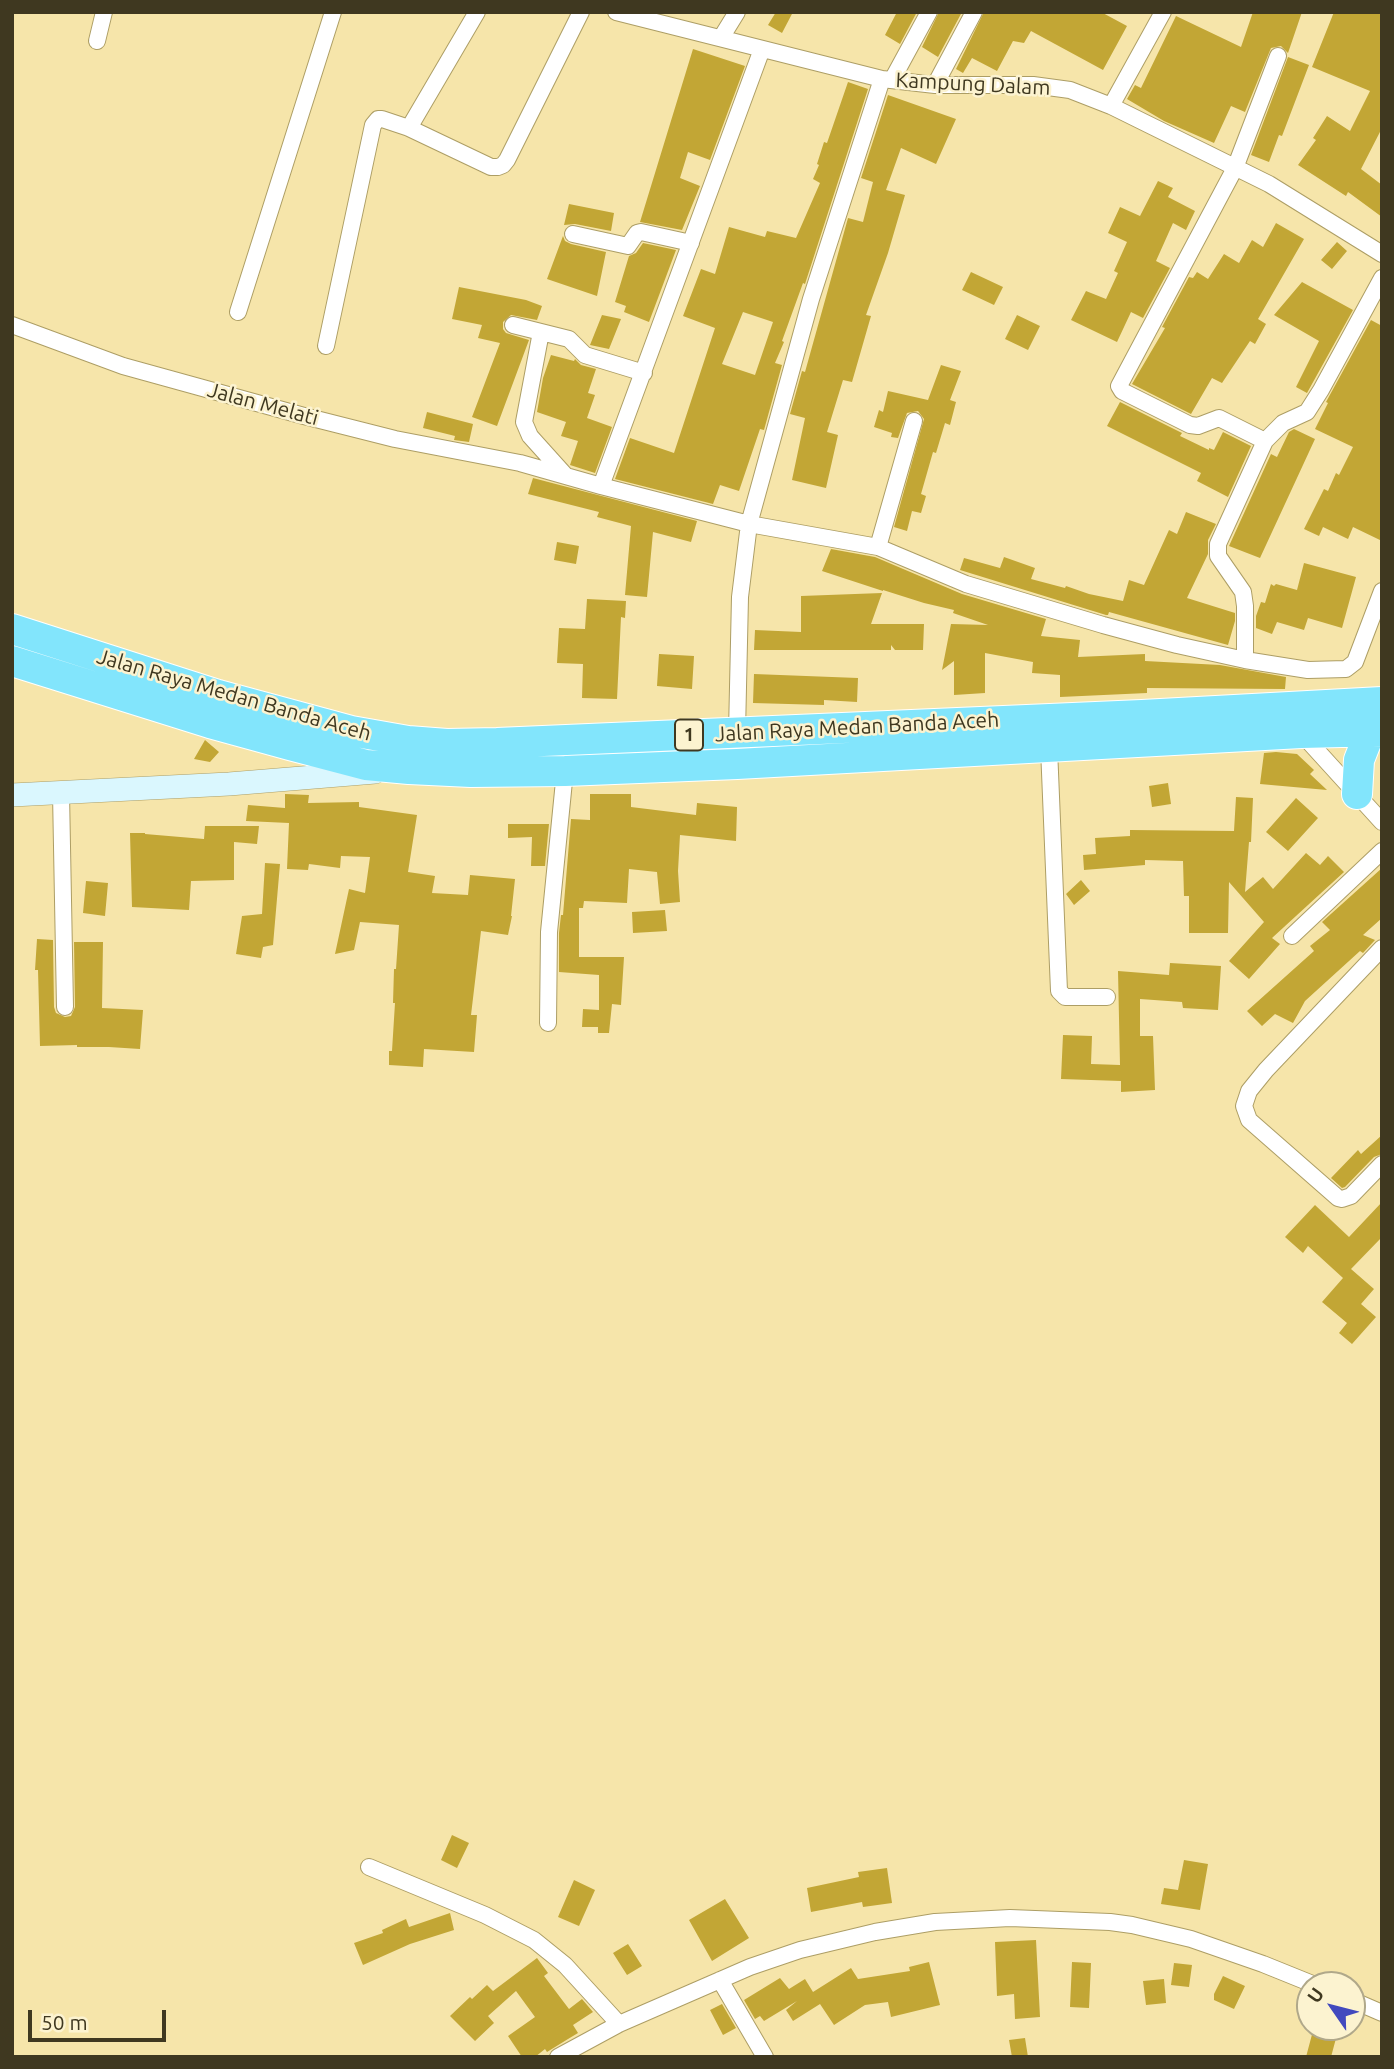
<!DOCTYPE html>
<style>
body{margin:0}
#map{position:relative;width:1394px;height:2069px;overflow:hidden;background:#f6e5aa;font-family:Ubuntu,sans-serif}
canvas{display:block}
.frame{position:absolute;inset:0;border:14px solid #3f3820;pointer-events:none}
.north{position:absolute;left:1296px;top:1971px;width:70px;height:70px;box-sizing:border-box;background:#fcf3d0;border:2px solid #b0a88a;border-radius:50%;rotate:305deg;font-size:19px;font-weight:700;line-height:28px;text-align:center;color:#3f3820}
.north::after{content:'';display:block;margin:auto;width:24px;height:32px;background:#4249be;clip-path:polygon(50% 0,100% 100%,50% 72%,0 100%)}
.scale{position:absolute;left:28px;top:2010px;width:138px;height:32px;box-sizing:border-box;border:4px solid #3f3820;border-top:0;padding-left:9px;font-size:21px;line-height:24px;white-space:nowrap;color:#3f3820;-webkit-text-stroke:5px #fcf3d0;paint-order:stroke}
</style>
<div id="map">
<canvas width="1394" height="2069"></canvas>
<div class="frame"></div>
<div class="north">U</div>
<div class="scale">50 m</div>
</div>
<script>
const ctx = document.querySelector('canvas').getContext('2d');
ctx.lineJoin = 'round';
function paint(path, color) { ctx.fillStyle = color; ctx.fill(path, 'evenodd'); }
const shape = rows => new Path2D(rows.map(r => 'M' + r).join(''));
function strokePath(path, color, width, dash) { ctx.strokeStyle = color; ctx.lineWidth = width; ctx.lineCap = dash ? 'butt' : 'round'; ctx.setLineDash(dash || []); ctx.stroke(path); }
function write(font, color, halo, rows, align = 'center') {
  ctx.font = font + ' Ubuntu,sans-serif'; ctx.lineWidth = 5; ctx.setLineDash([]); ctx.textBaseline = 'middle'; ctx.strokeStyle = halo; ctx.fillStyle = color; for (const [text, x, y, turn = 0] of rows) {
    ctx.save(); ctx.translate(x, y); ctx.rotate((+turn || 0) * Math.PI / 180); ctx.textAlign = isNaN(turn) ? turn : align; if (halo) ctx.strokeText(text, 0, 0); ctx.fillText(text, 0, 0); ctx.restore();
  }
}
paint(shape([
 [776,12,793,12,782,33,768,25],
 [897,12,917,12,900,44,885,35],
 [939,12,962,12,938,57,922,47],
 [984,12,1101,12,1127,26,1103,70,1031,31,1024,43,1013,41,997,71,972,58,963,73,956,69],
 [1253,12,1302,12,1288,53,1281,46,1271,48,1245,112,1231,106,1214,143,1164,121,1127,99,1135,85,1141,88,1176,16,1241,47],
 [1334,12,1382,12,1382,128,1361,169,1382,185,1382,217,1348,192,1346,196,1298,165,1316,140,1313,138,1327,116,1350,131,1370,91,1312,67],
 [693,49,745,66,710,160,688,152,680,178,700,186,682,230,640,222],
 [1288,57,1309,65,1282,136,1279,135,1269,162,1251,155],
 [848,82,868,89,805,284,803,283,782,341,784,342,775,363,782,365,764,430,760,429,739,491,720,485,713,504,615,479,630,438,674,453,715,328,683,316,701,269,715,274,729,227,765,237,767,231,796,238,820,183,813,179,819,165,817,164,824,142,827,143],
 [743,312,773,322,755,375,722,364],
 [888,95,956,119,936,164,901,148,886,190,905,195,888,253,866,315,871,316,852,382,843,380,827,432,838,435,826,488,792,480,805,418,790,414,802,371,805,372,848,218,863,222,873,182,861,178],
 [1158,181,1173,188,1168,197,1195,211,1186,230,1173,223,1156,261,1170,268,1143,318,1131,312,1117,342,1071,320,1086,291,1106,299,1118,273,1114,271,1127,242,1108,233,1120,207,1140,216],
 [569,204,614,213,611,231,575,224,564,225],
 [1276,223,1304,239,1258,319,1266,324,1255,344,1250,341,1222,383,1212,378,1191,414,1132,384,1165,328,1162,327,1189,277,1193,278,1197,272,1208,279,1224,254,1239,263,1252,240,1263,247],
 [563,236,565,241,571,244,606,252,597,296,547,279],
 [1337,242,1347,251,1332,269,1321,260],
 [643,243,676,250,649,322,624,312,626,306,615,302,629,256,636,253],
 [971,272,1003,287,994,305,962,290],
 [1302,282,1353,310,1307,393,1296,387,1319,341,1274,315],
 [459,287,526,300,542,306,537,320,511,315,503,322,503,329,506,333,529,340,497,426,472,417,500,343,478,338,482,325,452,319],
 [602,315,621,319,609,349,590,345],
 [1017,315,1040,326,1028,350,1005,339],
 [1371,320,1382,326,1382,541,1353,527,1348,539,1323,527,1319,536,1304,529,1324,489,1328,491,1336,473,1339,475,1353,447,1315,429,1328,403,1326,402],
 [551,355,574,361,575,359,581,365,596,369,588,393,595,395,587,418,612,427,595,473,570,465,578,441,561,436,566,422,537,412,543,378],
 [941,365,961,371,950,400,956,402,950,425,945,423,936,453,933,452,921,494,926,496,921,513,912,511,907,531,894,527,924,419,918,411,907,413,898,438,891,437,892,433,874,427,879,410,883,412,888,391,928,400],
 [1120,402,1182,433,1180,436,1209,450,1209,448,1214,450,1223,432,1251,446,1228,497,1197,481,1201,473,1107,426],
 [427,412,473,424,469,442,454,440,455,436,423,428],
 [1294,429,1315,439,1260,558,1229,546,1271,454,1277,457,1289,432],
 [533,478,697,521,691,542,653,532,647,597,625,595,631,526,597,517,599,512,528,494],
 [1186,512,1216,524,1208,540,1208,554,1187,598,1235,613,1235,621,1228,645,1109,612,1108,615,1106,615,960,570,964,558,1000,568,1004,557,1035,568,1031,579,1065,588,1066,586,1089,594,1123,601,1129,580,1144,585,1169,530,1177,534],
 [557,542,579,546,576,564,554,560],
 [831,549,875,557,962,594,1046,619,1041,636,1080,640,1078,657,1145,654,1145,661,1220,665,1286,677,1285,689,1147,688,1147,693,1060,697,1060,675,1032,673,1033,662,985,653,985,693,954,695,954,661,942,670,951,624,988,625,953,613,954,610,924,603,883,590,883,591,822,571],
 [1304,563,1356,577,1342,628,1308,618,1304,630,1277,622,1272,634,1256,628,1256,616,1261,602,1265,603,1271,584,1274,586,1276,584,1297,590],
 [882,593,871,624,924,624,923,650,895,650,891,645,891,650,754,650,755,630,801,632,801,596],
 [587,599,626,601,625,618,621,617,617,699,582,698,583,664,557,663,559,628,585,629],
 [659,654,694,656,692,689,657,686],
 [754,674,858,678,857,702,824,700,824,705,753,703],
 [205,740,219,752,210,762,194,759],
 [1276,752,1297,754,1314,770,1310,774,1327,790,1260,784,1264,753],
 [1168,783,1171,804,1152,807,1149,786],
 [285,794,309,795,308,803,359,802,359,807,417,815,408,872,435,876,432,893,468,895,470,875,515,879,511,916,512,916,508,935,481,931,471,1015,477,1015,474,1052,424,1049,423,1067,389,1065,389,1051,392,1051,395,1003,393,1003,394,969,396,969,399,925,360,922,354,950,335,954,349,889,365,893,370,857,341,856,340,868,309,864,308,870,287,869,289,823,246,821,248,805,285,808],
 [590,794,631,794,631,807,696,815,697,803,737,807,736,841,680,835,678,871,680,902,660,904,657,872,629,869,627,903,584,901,583,908,579,908,579,957,624,957,621,1005,612,1004,609,1033,598,1033,598,1027,582,1027,583,1009,599,1010,599,975,559,972,559,933,561,915,563,915,571,819,590,820],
 [1236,797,1253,798,1251,842,1249,842,1245,892,1263,877,1273,889,1306,853,1320,865,1328,856,1344,872,1272,938,1280,944,1249,979,1229,961,1264,922,1229,882,1228,933,1189,933,1189,896,1184,896,1183,861,1145,860,1145,865,1084,870,1083,855,1096,854,1095,838,1130,836,1130,830,1234,831],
 [1296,798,1318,818,1288,851,1266,832],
 [508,824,549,824,545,866,531,866,532,837,508,838],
 [205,826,259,826,257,844,234,842,234,880,191,881,189,910,132,907,130,833,145,833,145,834,204,839],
 [265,863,280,864,273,945,263,947,261,958,236,954,242,916,262,914],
 [1382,868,1382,918,1363,935,1375,940,1363,953,1360,951,1305,1001,1293,1023,1275,1014,1262,1026,1247,1011,1314,951,1310,946,1330,930,1322,922],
 [1081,880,1090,891,1074,905,1066,894],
 [86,881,108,883,105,916,83,913],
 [665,910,667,931,633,933,632,912],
 [37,939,53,940,54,1007,56,1013,65,1017,71,1016,75,1007,74,942,103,942,102,1008,143,1010,140,1049,109,1047,77,1047,77,1045,40,1046,38,970,35,970],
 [1170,963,1221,966,1218,1010,1183,1008,1182,1002,1140,999,1140,1036,1153,1036,1155,1090,1121,1092,1121,1081,1061,1079,1063,1035,1092,1036,1091,1064,1120,1065,1118,971,1169,975],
 [1382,1135,1382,1154,1374,1157,1345,1187,1342,1188,1331,1178,1358,1150,1361,1154],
 [1382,1202,1382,1237,1351,1269,1374,1289,1361,1304,1376,1317,1352,1344,1339,1333,1347,1323,1322,1302,1343,1278,1308,1246,1303,1253,1285,1237,1315,1205,1349,1237],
 [452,1835,469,1843,457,1868,441,1860],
 [1184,1860,1208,1864,1200,1910,1161,1904,1164,1888,1178,1890],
 [887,1868,892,1903,863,1907,862,1902,811,1912,807,1888,859,1877,858,1872],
 [574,1880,595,1890,579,1926,558,1917],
 [725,1899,749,1938,712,1961,689,1920],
 [450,1913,454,1930,410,1944,363,1965,354,1943,383,1933,382,1930,406,1919,409,1927],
 [1036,1940,1040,2017,1015,2019,1014,1994,997,1996,995,1942],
 [628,1944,642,1966,627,1975,613,1953],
 [537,1958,548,1973,544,1976,569,2009,582,1999,593,2012,573,2025,578,2033,568,2039,547,2052,545,2049,535,2057,522,2057,508,2036,535,2017,516,1991,488,2016,494,2023,475,2041,450,2016,470,1997,472,1999,487,1985,493,1991],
 [929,1962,940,2005,891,2017,888,2002,865,2005,834,2025,820,2004,793,2021,786,2010,797,2001,764,2021,760,2016,755,2019,744,2000,780,1978,789,1989,805,1979,813,1992,851,1968,858,1979,910,1971,909,1967],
 [1072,1962,1091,1963,1089,2008,1070,2007],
 [1174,1963,1192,1965,1189,1987,1171,1985],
 [1223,1976,1245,1986,1234,2009,1214,2000,1214,1994],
 [1164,1979,1166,2003,1146,2005,1143,1981],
 [722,2004,736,2028,723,2035,710,2010],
 [1314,2027,1339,2027,1331,2057,1306,2057],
 [1025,2038,1028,2057,1012,2057,1009,2040]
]), '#c2a635');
const street = shape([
 [477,12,409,128,491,167,498,167,503,165,507,160,581,12],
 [616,12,882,79,935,85,1033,85,1070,90,1111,106,1269,184,1382,254],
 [721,38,737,12],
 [97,41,104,12],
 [762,49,601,486,749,524,811,299,882,79],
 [892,80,929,12],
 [935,85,974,12],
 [1111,106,1163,12],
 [573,234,628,246,637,233,641,232,691,243],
 [238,312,333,12],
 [12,325,123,366,304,416,395,439,520,463,601,486],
 [513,325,569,339,585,355,644,373],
 [541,332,524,422,530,436,566,476],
 [326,346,373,125,378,119,382,119,409,128],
 [1265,441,1219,418,1198,426,1190,425,1122,391,1119,386,1235,168,1278,56],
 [878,547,966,584,1103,625,1177,645,1245,660,1308,670,1346,669,1355,662,1382,591],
 [1245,660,1245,606,1243,592,1218,556,1218,544,1265,441,1283,423,1307,412,1321,390,1382,278],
 [737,732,740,597,749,524,878,547,914,421],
 [1301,733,1382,822],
 [1049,748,1059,991,1065,997,1107,997],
 [61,793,65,1007],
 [1292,936,1382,851],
 [1382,948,1266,1070,1249,1091,1244,1106,1249,1120,1338,1198,1342,1199,1351,1196,1382,1164],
 [548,1023,549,932,565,771],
 [369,1867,485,1915,534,1940,565,1965,619,2024],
 [720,1980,765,2057],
 [1352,2000,1382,2013],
 [558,2057,619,2024,750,1967,800,1950,875,1932,935,1922,1010,1918,1110,1922,1132,1925,1191,1939,1263,1964,1315,1985]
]);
const secondary = shape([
 [12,795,229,784,375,772]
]);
const highway = shape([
 [12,629,218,695,351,731,408,741,447,744,497,743,1142,715,1382,702],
 [12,661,210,723,290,745,366,765,409,769,471,772,565,771,737,764,1301,733,1382,731],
 [1357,794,1359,760,1370,732]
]);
strokePath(street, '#ad9e65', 18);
strokePath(secondary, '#ad9e65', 24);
strokePath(highway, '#fff', 32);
strokePath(street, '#fff', 16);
strokePath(secondary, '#daf7fe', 23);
strokePath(highway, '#82e5fc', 30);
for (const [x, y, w] of [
 [689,735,28]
]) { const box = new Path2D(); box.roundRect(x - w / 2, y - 15.5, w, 31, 5); ctx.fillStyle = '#fcf3d0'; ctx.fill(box); strokePath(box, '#3f3820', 2); }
write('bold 19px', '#3f3820', null, [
 ["1",689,735]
]);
write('21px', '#3f3820', '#fcf3d0', [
 ["Kampung Dalam",973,84,3],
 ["Jalan Melati",263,404,15],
 ["Jalan Raya Medan Banda Aceh",234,695,16],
 ["Jalan Raya Medan Banda Aceh",857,727,-3]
]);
</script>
